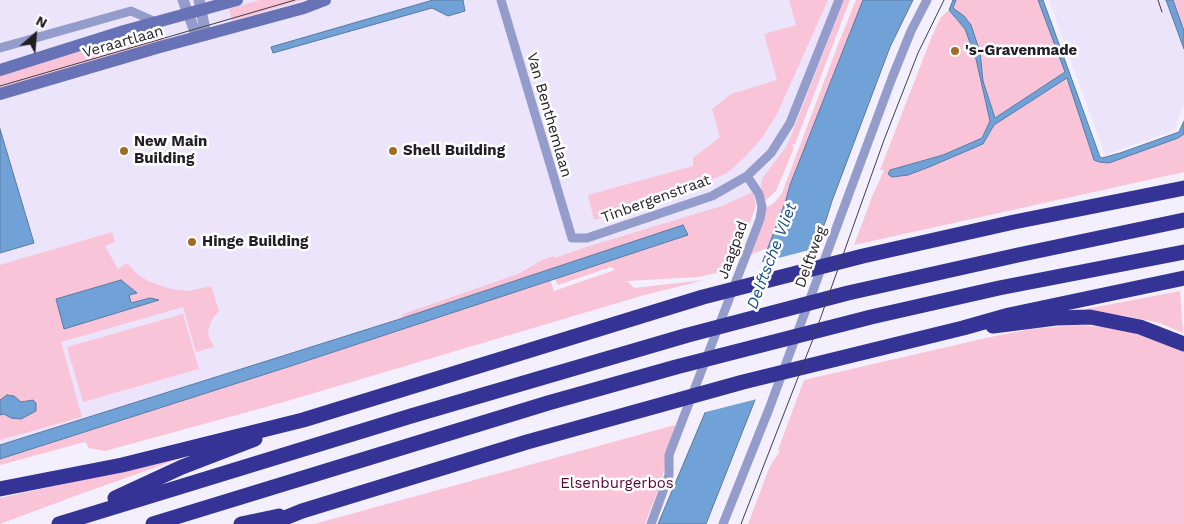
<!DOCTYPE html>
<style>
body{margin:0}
#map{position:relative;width:1184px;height:524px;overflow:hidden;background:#f4effc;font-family:"Work Sans",sans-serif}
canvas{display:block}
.north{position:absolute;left:10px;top:10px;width:50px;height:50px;-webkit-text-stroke:4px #fff;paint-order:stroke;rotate:27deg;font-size:14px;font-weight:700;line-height:20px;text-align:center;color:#211e25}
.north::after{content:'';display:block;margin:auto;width:18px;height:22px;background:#211e25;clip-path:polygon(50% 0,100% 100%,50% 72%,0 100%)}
</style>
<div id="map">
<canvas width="1184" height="524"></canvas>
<div class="north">N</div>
</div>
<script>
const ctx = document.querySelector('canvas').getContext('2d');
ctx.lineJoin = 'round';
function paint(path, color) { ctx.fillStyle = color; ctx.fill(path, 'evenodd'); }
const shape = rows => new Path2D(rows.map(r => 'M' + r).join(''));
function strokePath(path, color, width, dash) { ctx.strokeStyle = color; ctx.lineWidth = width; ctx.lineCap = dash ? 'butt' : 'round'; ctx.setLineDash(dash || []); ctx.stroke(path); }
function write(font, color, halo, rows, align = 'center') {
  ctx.font = font + ' "Work Sans",sans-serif'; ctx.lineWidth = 5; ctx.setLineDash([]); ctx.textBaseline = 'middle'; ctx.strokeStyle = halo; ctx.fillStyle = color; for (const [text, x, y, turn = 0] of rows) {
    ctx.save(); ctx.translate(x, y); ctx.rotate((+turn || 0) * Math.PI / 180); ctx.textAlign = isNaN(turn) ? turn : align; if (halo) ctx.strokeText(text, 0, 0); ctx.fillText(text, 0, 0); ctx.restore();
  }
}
paint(shape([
 [0,0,844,0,770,194,632,236,458,300,179,396,0,463],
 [1049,0,1166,0,1184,49,1184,102,1175,130,1105,155]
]), '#ece4fb');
paint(shape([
 [260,0,303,0,232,21,229,9],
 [789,0,828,0,777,114,762,138,744,158,727,173,681,193,594,220,588,195,693,166,693,158,720,137,712,109,731,94,777,80,764,34,796,25],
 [844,0,850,0,795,144,792,145,794,148,776,191,765,201,761,188,762,179,788,144],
 [856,0,863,0,823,101,768,248,750,255,765,208,774,203,782,193,839,42],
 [956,0,1038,0,1065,72,995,118,983,81,980,52,953,8],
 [1173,0,1184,0,1184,31],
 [949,10,965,29,976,59,990,121,982,138,943,155,890,170,888,174,983,145,994,125,1068,78,1094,159,1099,162,1182,136,1184,134,1184,172,854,245,872,197,884,170,880,170,932,36,941,17],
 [160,31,163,41,0,88,0,76,88,47,90,51],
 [753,192,756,206,733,269,699,277,627,281,634,288,704,280,641,296,284,402,105,451,89,448,85,442,0,465,0,459,294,365,550,279,554,291,615,270,611,267,558,285,554,278,687,235,683,226,400,319,403,314,518,274,542,260,554,256,555,258,586,247,722,206],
 [112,232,115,242,105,246,118,269,127,263,136,273,148,281,171,289,188,291,211,286,219,311,213,318,208,330,209,337,214,347,196,352,183,307,61,342,82,417,0,440,0,265],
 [1180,291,1183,333,1160,323,1121,315,1086,312,1086,309],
 [183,314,199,369,83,402,67,347],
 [1078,325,1116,328,1160,341,1184,352,1184,524,748,524,770,466,780,451,778,450,804,380,986,338,1031,329],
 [675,425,674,426,677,426,669,446,661,483,645,524,314,524],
 [207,449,75,496,0,524,0,498,91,478]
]), '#f9c4d8');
const water = shape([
 [433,0,463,0,465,11,448,16,432,8,273,53,271,47,433,0],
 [863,0,913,0,890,47,832,201,826,220,706,524,658,524,704,415,785,203,790,185,823,101,863,0],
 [953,0,956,0,953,8,964,16,971,25,980,52,983,81,995,118,1065,72,1038,0,1043,0,1100,157,1102,158,1120,153,1179,132,1184,121,1184,134,1178,138,1109,163,1099,162,1094,160,1067,78,994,125,983,144,929,167,908,175,892,177,888,174,890,170,943,155,982,138,990,121,976,59,965,29,949,10,953,0],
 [1166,0,1173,0,1184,31,1184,49,1166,0],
 [0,129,34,243,0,253,0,129],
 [683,225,688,235,294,365,0,459,0,445,400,319,683,225],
 [121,280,137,293,129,295,131,303,150,298,159,300,64,329,56,299,121,280],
 [7,395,14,396,21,402,33,400,36,403,36,411,21,419,11,418,4,414,0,415,0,400,7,395]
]);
paint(water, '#70a2d7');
strokePath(water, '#587aa2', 1);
paint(shape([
 [817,248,757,399,702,413,759,263]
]), '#f4effc');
strokePath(shape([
 [501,0,572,238,587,238,712,196,747,176,771,153,790,123,839,0],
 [0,48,131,11,156,22],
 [651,524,669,475,669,455,760,219,762,207,759,194,747,176],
 [723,524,769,409,892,78,911,31,927,0]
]), '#949ccc', 9);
strokePath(shape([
 [183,0,197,37],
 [199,0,206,35]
]), '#949ccc', 11);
strokePath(shape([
 [0,70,124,31,237,0],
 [0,94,160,47,304,8,325,0]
]), '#6872b6', 12);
strokePath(shape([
 [993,326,1056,318,1090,317,1140,327,1184,344],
 [0,489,122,465,303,420,703,297,863,256,1014,222,1184,188],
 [115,498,182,467,255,439],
 [59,524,411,416,688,335,848,293,1018,255,1184,220],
 [153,524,548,403,676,367,871,317,999,288,1184,252],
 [241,524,279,516],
 [270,524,302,511,527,442,743,382,963,328,1009,315,1184,278]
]), '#353496', 15);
strokePath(shape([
 [1158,0,1162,12],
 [0,86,295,0],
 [741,524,813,339,884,140,918,53,944,0]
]), '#413d45', 1);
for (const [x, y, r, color] of [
 [955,51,5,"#a06c24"],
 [124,151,5,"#a06c24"],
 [393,151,5,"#a06c24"],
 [192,242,5,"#a06c24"]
]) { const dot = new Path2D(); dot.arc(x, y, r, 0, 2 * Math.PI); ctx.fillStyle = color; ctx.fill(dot); strokePath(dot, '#fff', 2); }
write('15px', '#211e25', '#fff', [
 ["Veraartlaan",123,42,-16],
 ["Van Benthemlaan",549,115,74],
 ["Tinbergenstraat",656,199,-20],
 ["Jaagpad",733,250,-70],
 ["Delftweg",811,257,-70]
]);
write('bold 15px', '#211e25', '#fff', [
 ["'s-Gravenmade",965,51],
 ["New Main",134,142],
 ["Building",134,159],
 ["Shell Building",403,151],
 ["Hinge Building",202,242]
], 'left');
write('15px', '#5d0436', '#fff', [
 ["Elsenburgerbos",617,484]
]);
write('italic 16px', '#184d7f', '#fff', [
 ["Delftsche Vliet",772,256,-69]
]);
</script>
